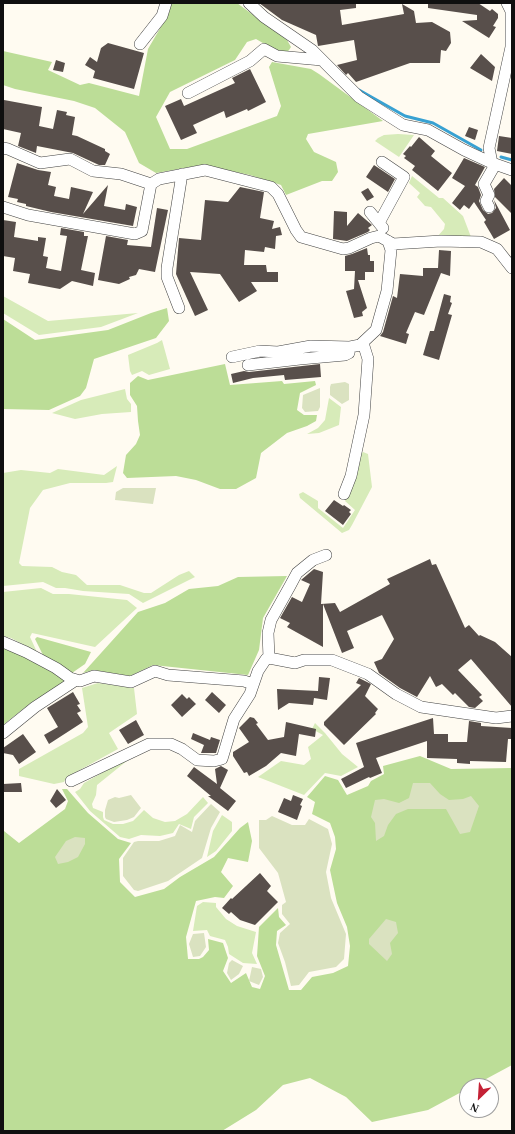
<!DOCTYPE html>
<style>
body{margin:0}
#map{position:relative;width:515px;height:1134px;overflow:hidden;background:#fffbf1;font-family:"Times New Roman",serif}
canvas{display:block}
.frame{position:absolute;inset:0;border:4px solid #0f0f0f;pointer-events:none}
.north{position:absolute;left:459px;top:1078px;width:40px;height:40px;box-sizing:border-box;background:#fff;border:1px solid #9f9f9f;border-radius:50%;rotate:205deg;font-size:11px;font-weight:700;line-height:16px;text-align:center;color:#0f0f0f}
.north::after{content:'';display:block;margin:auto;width:14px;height:18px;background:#c42236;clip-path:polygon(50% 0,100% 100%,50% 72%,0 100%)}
</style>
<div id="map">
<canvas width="515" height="1134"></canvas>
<div class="frame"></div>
<div class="north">N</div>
</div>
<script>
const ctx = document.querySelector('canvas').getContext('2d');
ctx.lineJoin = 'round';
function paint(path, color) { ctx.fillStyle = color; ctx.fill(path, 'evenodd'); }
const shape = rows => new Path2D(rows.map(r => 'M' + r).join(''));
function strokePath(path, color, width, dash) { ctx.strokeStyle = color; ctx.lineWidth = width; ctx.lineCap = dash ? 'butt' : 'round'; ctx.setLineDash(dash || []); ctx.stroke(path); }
paint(shape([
 [398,134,414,135,399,157,375,141,378,138,384,135],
 [412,176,439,198,443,198,463,216,471,237,437,237,444,229,445,224,431,207,425,206,417,197,420,193,409,183],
 [3,296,48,321,138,313,101,327,39,335,3,313],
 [162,340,170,369,149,375,142,371,132,375,130,371,128,355,157,343],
 [125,389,127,399,131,404,131,412,102,414,75,419,52,413,81,400],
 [329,398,341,407,339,425,319,433,307,434,318,428,325,420],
 [363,452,368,454,372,487,352,525,349,530,342,533,300,498,299,494,303,492,318,501,318,508,343,528,355,510,345,501,351,490,360,455],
 [117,466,113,482,106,483,70,483,43,490,30,508,19,563,22,566,52,567,62,572,76,575,87,585,120,585,144,593,151,593,179,575,189,571,195,577,143,603,129,594,83,591,65,588,56,588,43,582,3,586,3,473,21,470,50,473,58,469,104,475],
 [41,588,53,594,69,594,127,600,137,608,95,647,32,633,30,637,37,652,11,638,3,636,3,592],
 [98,683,134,688,137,714,109,733,118,749,67,777,64,782,54,784,19,776,19,769,83,733,88,727,82,688],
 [315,723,325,733,342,754,358,767,341,776,325,773,304,795,258,777,281,761,304,765,311,759,308,747,323,735,312,729],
 [128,758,128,760,97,785,96,795,92,804,93,808,103,812,103,817,104,820,113,824,123,824,133,821,144,810,153,818,165,822,175,821,187,814,203,797,208,803,194,817,191,829,179,824,173,833,160,836,141,835,129,839,120,837,90,811,75,792,80,789,84,783],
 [222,815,232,822,232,831,216,851,207,857,213,831],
 [203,902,216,903,216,907,226,919,237,926,256,932,252,953,257,964,243,963,229,954,228,947,225,940,210,936,207,930,193,931,197,906]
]), '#d7ebb9');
paint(shape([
 [171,3,237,3,287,40,291,47,287,53,280,53,256,39,247,42,235,60,170,92,156,117,170,149,187,149,277,116,281,106,269,67,272,62,311,69,319,74,383,121,308,134,306,139,314,152,336,162,338,172,332,181,322,181,286,195,281,185,250,175,202,165,156,173,139,163,125,132,95,108,74,101,15,89,3,85,3,51,52,62,48,70,80,85,89,83,139,96,148,49,169,13],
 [167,308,169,321,156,338,94,359,86,388,80,396,49,410,3,409,3,319,35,340,108,330,151,313],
 [225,364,230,385,282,381,284,384,315,381,316,385,300,393,297,410,304,415,317,415,316,421,307,426,287,433,261,453,256,478,236,489,220,489,196,480,176,476,127,478,123,473,126,455,136,444,140,435,138,421,137,406,130,395,130,383,138,376,148,380],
 [287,576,263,618,259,650,248,675,153,665,130,676,93,670,83,673,138,612,165,603,189,589,218,586,238,577],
 [37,637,91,652,85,664,72,673,43,655,35,639],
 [3,648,10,650,57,674,66,682,32,702,3,725],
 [420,756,451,769,512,768,512,1065,473,1086,467,1086,467,1089,428,1110,372,1122,346,1097,310,1078,283,1085,256,1110,222,1131,3,1131,3,824,4,831,19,843,65,809,68,801,62,789,67,789,88,813,118,839,131,843,119,859,120,882,135,897,164,889,180,877,214,857,240,828,248,822,252,841,248,862,228,858,221,872,233,886,224,898,215,897,196,901,186,937,188,959,199,959,203,957,209,950,208,939,223,943,228,958,223,971,231,983,246,973,252,987,260,989,265,976,257,956,259,927,278,908,279,917,286,925,277,931,276,945,289,990,301,990,312,977,333,973,348,966,350,946,347,927,337,903,330,870,336,849,335,837,330,823,312,814,315,802,307,797,325,776,338,780,347,795,368,786,371,781,384,774,383,766]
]), '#bcdd97');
paint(shape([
 [345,382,349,384,349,400,342,404,330,395,330,387,331,384],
 [320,388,320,407,318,411,305,412,302,408,303,395],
 [123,488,156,488,153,504,115,500,116,492],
 [413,783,430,783,440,794,449,800,463,799,471,796,479,806,470,832,460,834,446,809,408,809,396,814,388,825,384,836,376,841,375,823,371,817,375,800,384,799,399,803,409,798],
 [131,795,141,808,134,817,127,820,114,822,106,819,105,817,105,810,108,800,115,797,119,798],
 [211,804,220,812,211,828,202,858,168,881,138,891,134,890,123,876,123,858,134,842,138,841,159,841,175,836,180,825,192,832,195,821],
 [272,816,292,825,305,825,309,819,328,829,332,844,326,872,331,898,346,934,344,959,336,967,309,972,299,985,291,986,285,962,278,943,280,933,290,924,282,914,282,905,286,902,278,873,259,848,259,820,266,820],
 [75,837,85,838,85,844,78,857,68,862,58,864,55,857,66,841],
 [386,919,396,922,398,933,390,943,392,954,387,961,369,944,369,939],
 [204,933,206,947,200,956,193,957,189,944,193,934],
 [232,960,243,966,239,974,231,980,227,973,229,963],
 [252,967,261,969,263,977,259,985,249,981]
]), '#dae2c0');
strokePath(shape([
 [359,90,405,116,433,123,481,150],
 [501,157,512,160]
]), '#38a1d2', 3);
paint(shape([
 [259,3,356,3,356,8,340,10,342,25,404,14,402,4,414,11,416,23,432,22,450,32,451,43,446,51,441,50,440,63,410,63,356,82,348,73,346,75,337,65,357,60,354,40,318,46,316,35,282,20],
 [428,3,478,3,490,11,492,9,498,14,498,18,493,26,496,27,489,38,462,21,477,20,477,15,428,8],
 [108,43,144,53,134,89,93,78,95,71,85,65,90,57,97,62,101,48],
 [481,54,495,67,492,81,470,68],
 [56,60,65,63,63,72,53,70],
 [250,69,266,102,248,111,247,109,226,118,224,111,193,125,197,133,181,140,165,106,181,99,184,106,235,83,232,78],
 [4,100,42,107,39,126,53,129,57,110,67,112,66,115,75,117,72,135,77,136,105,149,105,151,110,154,105,165,99,165,73,153,37,146,36,153,18,146,21,133,3,129,3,107],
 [469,127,478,130,475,140,465,136],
 [499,136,512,138,512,154,497,151],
 [419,137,435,151,431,156,452,173,438,191,412,170,415,166,404,158,406,156,403,154,410,146,411,147],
 [464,158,485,167,475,185,478,187,481,195,479,201,483,210,488,214,492,213,496,208,494,200,510,230,494,239,484,222,486,220,474,202,469,209,464,205,460,210,452,203,465,186,452,178],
 [17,163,38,170,51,172,48,185,56,187,54,196,69,199,71,187,93,192,83,214,108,185,104,206,125,210,126,204,137,207,133,226,51,212,26,206,26,204,17,202,18,199,8,197],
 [374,165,395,179,388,192,366,177],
 [504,178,512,186,512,214,495,197,494,189],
 [240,187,264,192,260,218,274,221,272,229,280,227,282,235,276,236,275,249,265,247,264,252,245,250,244,265,266,265,267,272,278,272,278,282,251,282,257,291,239,302,220,274,190,272,208,310,195,316,176,274,179,238,201,240,205,200,228,202],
 [368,188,374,197,367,201,361,192],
 [157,208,168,210,155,272,139,269,136,275,129,277,130,279,119,284,98,280,106,236,128,240,127,245,151,247],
 [334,211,347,212,347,226,358,213,372,225,368,228,370,230,368,232,347,241,333,239],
 [3,220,16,222,14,237,38,241,38,237,46,238,43,256,48,257,46,268,61,271,67,236,60,235,61,228,84,232,84,236,88,236,81,270,95,273,93,286,72,281,60,289,28,283,30,274,13,271,15,258,3,256],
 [367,248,368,255,370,255,370,261,374,261,374,272,365,272,365,280,358,280,367,308,362,312,363,316,354,318,346,291,354,289,355,271,345,271,345,256,352,254],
 [439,250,451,251,450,276,441,273,424,315,415,312,406,333,409,334,406,344,380,336,383,332,393,296,397,298,400,274,423,276,423,268,438,268],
 [444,294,451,296,450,302,452,303,448,314,452,315,439,360,423,355,430,331,434,331],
 [320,364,321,377,285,380,284,375,253,378,233,383,231,374,244,371,249,372],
 [334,500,343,506,344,505,351,510,349,512,351,514,343,525,325,511],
 [430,559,432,565,436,564,465,628,469,625,479,636,480,635,495,642,512,657,512,707,471,659,458,670,482,695,479,697,483,701,475,708,469,707,455,693,453,695,442,684,436,687,430,676,417,697,400,688,379,673,374,662,382,659,394,639,382,615,347,631,354,648,342,653,323,604,323,647,287,627,290,623,280,618,292,597,302,602,310,584,301,580,314,569,323,572,321,604,335,603,340,612,390,584,387,579],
 [319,677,330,678,327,700,314,698,313,705,289,703,278,710,277,689,318,691],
 [359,678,371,684,365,696,378,709,375,713,376,714,344,745,324,725,324,722,361,685,356,683],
 [73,692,80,704,77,705,81,711,77,713,83,722,49,744,44,735,58,727,47,708],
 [212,692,226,705,219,713,205,700],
 [182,694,187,699,189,697,196,704,182,717,171,705],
 [250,717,254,718,258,723,256,724,268,740,284,737,286,722,316,729,315,737,299,734,296,756,281,753,266,766,249,776,247,772,244,773,233,756,233,752,249,742,239,728],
 [433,718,434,734,448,734,448,742,467,742,469,721,481,723,481,726,512,728,512,739,508,739,506,762,470,761,470,764,457,763,457,759,427,758,427,741,376,758,382,773,370,778,369,777,346,788,341,779,364,767,356,743],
 [136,720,144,735,128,744,119,730],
 [193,733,210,740,211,737,220,740,216,753,201,753,204,745,191,739],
 [23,734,36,752,19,764,13,755,3,753,3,748],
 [221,766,228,770,220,788,236,801,228,811,208,796,211,796,187,776,194,767,217,784,215,769],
 [21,783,22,792,3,792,3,784],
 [57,789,66,800,56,808,50,801],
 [293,795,303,799,300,805,302,806,297,820,278,812,284,798,291,801],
 [260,873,271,886,267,891,278,902,255,925,240,920,231,912,229,914,222,908,231,898,232,899]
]), '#584f4b');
const minor = shape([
 [249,3,264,17,312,50,359,97,403,125,428,130,464,150,492,163],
 [507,3,511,11,511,47,489,148,492,163,512,170],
 [140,44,162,16,166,3],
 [188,93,250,61,264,49,277,56,322,60],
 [3,148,8,149,40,163,70,159,93,171,121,174,151,184,159,179,205,170,271,187,278,194,296,230,301,237,343,249,349,248,371,238,379,236,393,244,441,241,481,242,497,249,512,268],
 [3,207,28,215,135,234,142,231,151,184],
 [489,207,486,201,489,195,484,184,495,165],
 [370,212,383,228],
 [379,223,404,177,382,162],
 [179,308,167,277,167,268,182,174],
 [232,357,260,351,278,352,311,346,350,347,360,345,376,330,387,291,391,250,388,241],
 [248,365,300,359,345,355,349,353,350,347],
 [344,494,351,476,364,415,368,359,363,343],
 [3,642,26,652,56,668,70,678,80,681,94,676,131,682,155,671,168,675,244,681,253,684],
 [269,658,268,633,271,620,290,586,297,573,313,560,326,555],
 [3,733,35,707,76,680],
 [71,781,149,744,171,744,182,749,197,760,214,761,222,759,234,719,250,694,258,671,266,659,269,658,295,663,304,660,332,660,368,674,396,694,421,707,496,718,512,716]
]);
strokePath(minor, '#424242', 12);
strokePath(minor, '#fff', 11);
</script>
